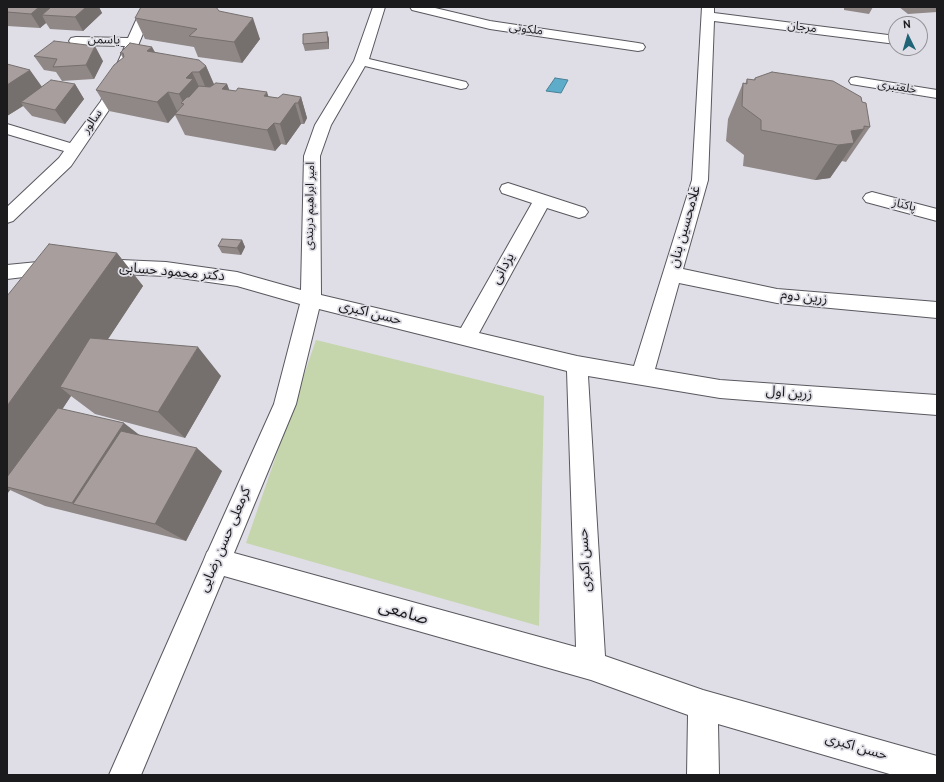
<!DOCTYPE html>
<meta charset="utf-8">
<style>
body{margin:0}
#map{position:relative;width:944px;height:782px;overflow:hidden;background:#dfdee6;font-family:Overpass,sans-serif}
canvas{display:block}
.frame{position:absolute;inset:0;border:8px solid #1b1b1d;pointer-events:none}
.north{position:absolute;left:888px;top:16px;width:40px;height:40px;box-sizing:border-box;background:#dfdee6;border:1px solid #919096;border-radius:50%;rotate:355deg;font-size:11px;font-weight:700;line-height:16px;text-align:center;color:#1b1b1d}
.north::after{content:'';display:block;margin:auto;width:14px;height:18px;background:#206376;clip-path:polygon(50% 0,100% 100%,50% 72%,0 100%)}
</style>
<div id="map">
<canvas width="944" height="782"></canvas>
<div class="frame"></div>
<div class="north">N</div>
</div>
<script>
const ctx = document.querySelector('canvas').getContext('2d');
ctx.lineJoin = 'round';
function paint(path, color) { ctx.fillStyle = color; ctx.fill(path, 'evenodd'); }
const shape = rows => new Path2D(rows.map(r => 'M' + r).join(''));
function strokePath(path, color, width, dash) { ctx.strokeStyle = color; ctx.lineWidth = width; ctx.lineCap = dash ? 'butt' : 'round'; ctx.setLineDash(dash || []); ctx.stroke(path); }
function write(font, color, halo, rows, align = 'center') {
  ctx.font = font + ' Overpass,"Noto Sans Arabic",sans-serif'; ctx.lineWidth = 3.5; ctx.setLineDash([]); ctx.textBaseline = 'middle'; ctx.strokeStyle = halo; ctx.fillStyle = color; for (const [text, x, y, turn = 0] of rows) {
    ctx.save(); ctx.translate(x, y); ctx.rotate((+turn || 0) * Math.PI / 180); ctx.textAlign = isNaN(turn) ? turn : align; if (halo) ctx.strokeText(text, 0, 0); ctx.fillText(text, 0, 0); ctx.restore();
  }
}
paint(shape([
 [316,340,544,396,539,626,246,543]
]), '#c5d5ac');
const water = shape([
 [555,78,568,80,561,93,546,91,555,78]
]);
paint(water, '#5dacca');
strokePath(water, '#498096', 1);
const minor = shape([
 [142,7,154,7,115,101,71,166,13,221,7,223,7,207,59,158,64,151,7,134,7,124,70,143,101,101,125,46,76,45,71,44,69,41,71,38,76,37,128,38,142,7],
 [373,7,385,7,369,59,466,82,468,85,466,88,461,89,365,66,331,125,320,156,321,295,461,328,532,203,502,193,500,189,502,185,508,183,585,208,588,212,585,216,579,218,547,208,479,333,577,356,634,366,692,180,702,7,714,7,714,13,896,36,896,44,714,21,708,180,683,269,777,289,937,302,937,318,777,303,679,283,655,369,720,380,937,395,937,415,720,398,588,376,605,656,703,690,937,756,937,775,893,775,718,724,719,775,687,775,688,715,591,680,224,576,141,775,109,775,203,562,207,552,208,551,274,404,300,304,237,286,166,276,98,273,91,271,89,266,91,261,98,259,166,262,237,272,301,290,304,156,315,125,354,61,373,7],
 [319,309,567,371,576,647,234,553,296,404,319,309],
 [410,7,431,7,490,21,638,43,643,44,645,47,643,50,638,51,490,29,412,10,410,7],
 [856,77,937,90,937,98,851,84,849,81,851,78,856,77],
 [872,192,937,209,937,221,866,202,863,198,866,194,872,192],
 [58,260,65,262,67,267,65,272,7,279,7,265,58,260]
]);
strokePath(minor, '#59585f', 2);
paint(minor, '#fff');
paint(shape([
 [7,7,99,7,102,13,83,31,50,29,46,23,40,28,7,26],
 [844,7,873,7,869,14,844,10],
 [899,7,937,7,937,12,908,14],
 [219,11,260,39,242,63,198,57,194,47,145,39,135,18],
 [327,32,329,39,329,49,305,51,303,44],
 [152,47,155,52,206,66,214,84,227,84,229,90,278,98,301,97,307,118,304,124,301,124,286,145,281,144,275,151,185,135,175,115,168,123,109,111,96,90,123,58,120,53],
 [34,56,103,61,94,79,62,81,56,72,44,70],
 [7,64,42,87,75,84,84,99,65,124,32,116,23,106,7,116],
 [755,78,862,102,870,127,846,162,842,161,830,178,815,180,743,166,744,155,726,141,728,119,743,83,745,84,747,79,754,80],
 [242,240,245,247,241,255,222,253,218,246],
 [117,253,143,286,107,340,221,376,185,438,95,414,71,396,62,409,140,435,222,471,186,541,45,506,10,490,7,494,7,296]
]), '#908887');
paint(shape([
 [39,7,60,7,42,15,46,23,40,28,31,14],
 [86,7,99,7,102,13,83,31,75,17],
 [253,18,260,39,242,63,234,42],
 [327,32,329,39,329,49,328,42],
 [95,46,103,61,94,79,86,65],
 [152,47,162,68,147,51],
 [206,66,215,87,208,93,199,72],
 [30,70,45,91,21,102,23,106,7,116,7,85],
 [192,72,202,93,189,115,179,94,186,78],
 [75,84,84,99,65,124,55,110],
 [227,84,235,105,222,89],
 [168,92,178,113,175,114,175,115,168,123,157,102],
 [267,92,274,113,264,96],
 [301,97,307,118,304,124,298,103],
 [295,103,301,124,286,145,280,124],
 [274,123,281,144,275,151,267,130],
 [864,129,830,178,815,180,838,145,851,131],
 [242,240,245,247,241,255,237,248],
 [117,253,143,286,74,391,60,387,71,396,11,488,7,487,7,406],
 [198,347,221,376,185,438,158,412],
 [124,423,155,447,74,504,72,503],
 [197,448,222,471,186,541,155,524],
 [7,488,10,490,7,494]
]), '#756f6e');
const building = shape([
 [7,7,39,7,31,14,7,12,7,7],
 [51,7,86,7,75,17,42,15,51,7],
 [141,7,216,7,219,11,253,18,234,42,189,36,197,29,135,18,141,7],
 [327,32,328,42,303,44,303,34,327,32],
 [54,41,95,46,86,65,53,67,57,59,34,56,54,41],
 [130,43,152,47,147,51,199,60,206,66,199,72,192,72,186,78,193,79,179,94,168,92,157,102,96,90,114,65,124,57,123,53,120,53,130,43],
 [7,64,30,70,7,85,7,64],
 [772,72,833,81,861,97,862,102,866,103,870,127,864,126,864,129,851,131,854,143,838,145,761,130,761,120,742,106,743,83,747,84,747,79,755,80,755,78,772,72],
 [51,80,75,84,55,110,21,102,51,80],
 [216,83,227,84,222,89,236,91,238,88,267,92,264,96,278,98,283,94,301,97,298,103,295,103,280,124,274,123,267,130,175,114,184,104,181,103,187,97,189,97,199,86,210,87,216,83],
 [222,239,242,240,237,248,218,246,222,239],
 [49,244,117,253,7,406,7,296,49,244],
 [90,338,198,347,158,412,60,387,90,338],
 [58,408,124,423,72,503,7,487,7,477,58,408],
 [121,431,197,448,155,524,73,504,121,431]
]);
paint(building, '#a79e9d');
strokePath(building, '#756f6e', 1);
write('12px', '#1b1b1d', '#dfdee6', [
 ["مرجان",802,28,7],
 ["ملکوتی",526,30,8],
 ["یاسمن",104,41,1],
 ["خلعتبری",897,88,9],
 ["سالور",93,122,-55],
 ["امیر ابراهیم دربندی",311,206,-89],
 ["پاکناز",904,206,14]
]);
write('14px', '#1b1b1d', '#dfdee6', [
 ["غلامحسین بنان",686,227,-74],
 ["یزدانی",504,269,-61],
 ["دکتر محمود حسابی",172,273,5],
 ["زرین دوم",804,298,6],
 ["حسن اکبری",370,314,14],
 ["زرین اول",789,394,4],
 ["کرمعلی حسن رضایی",226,540,-67],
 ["حسن اکبری",586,560,-93],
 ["حسن اکبری",856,748,16]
]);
write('17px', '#1b1b1d', '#dfdee6', [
 ["صامعی",403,614,16]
]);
</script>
